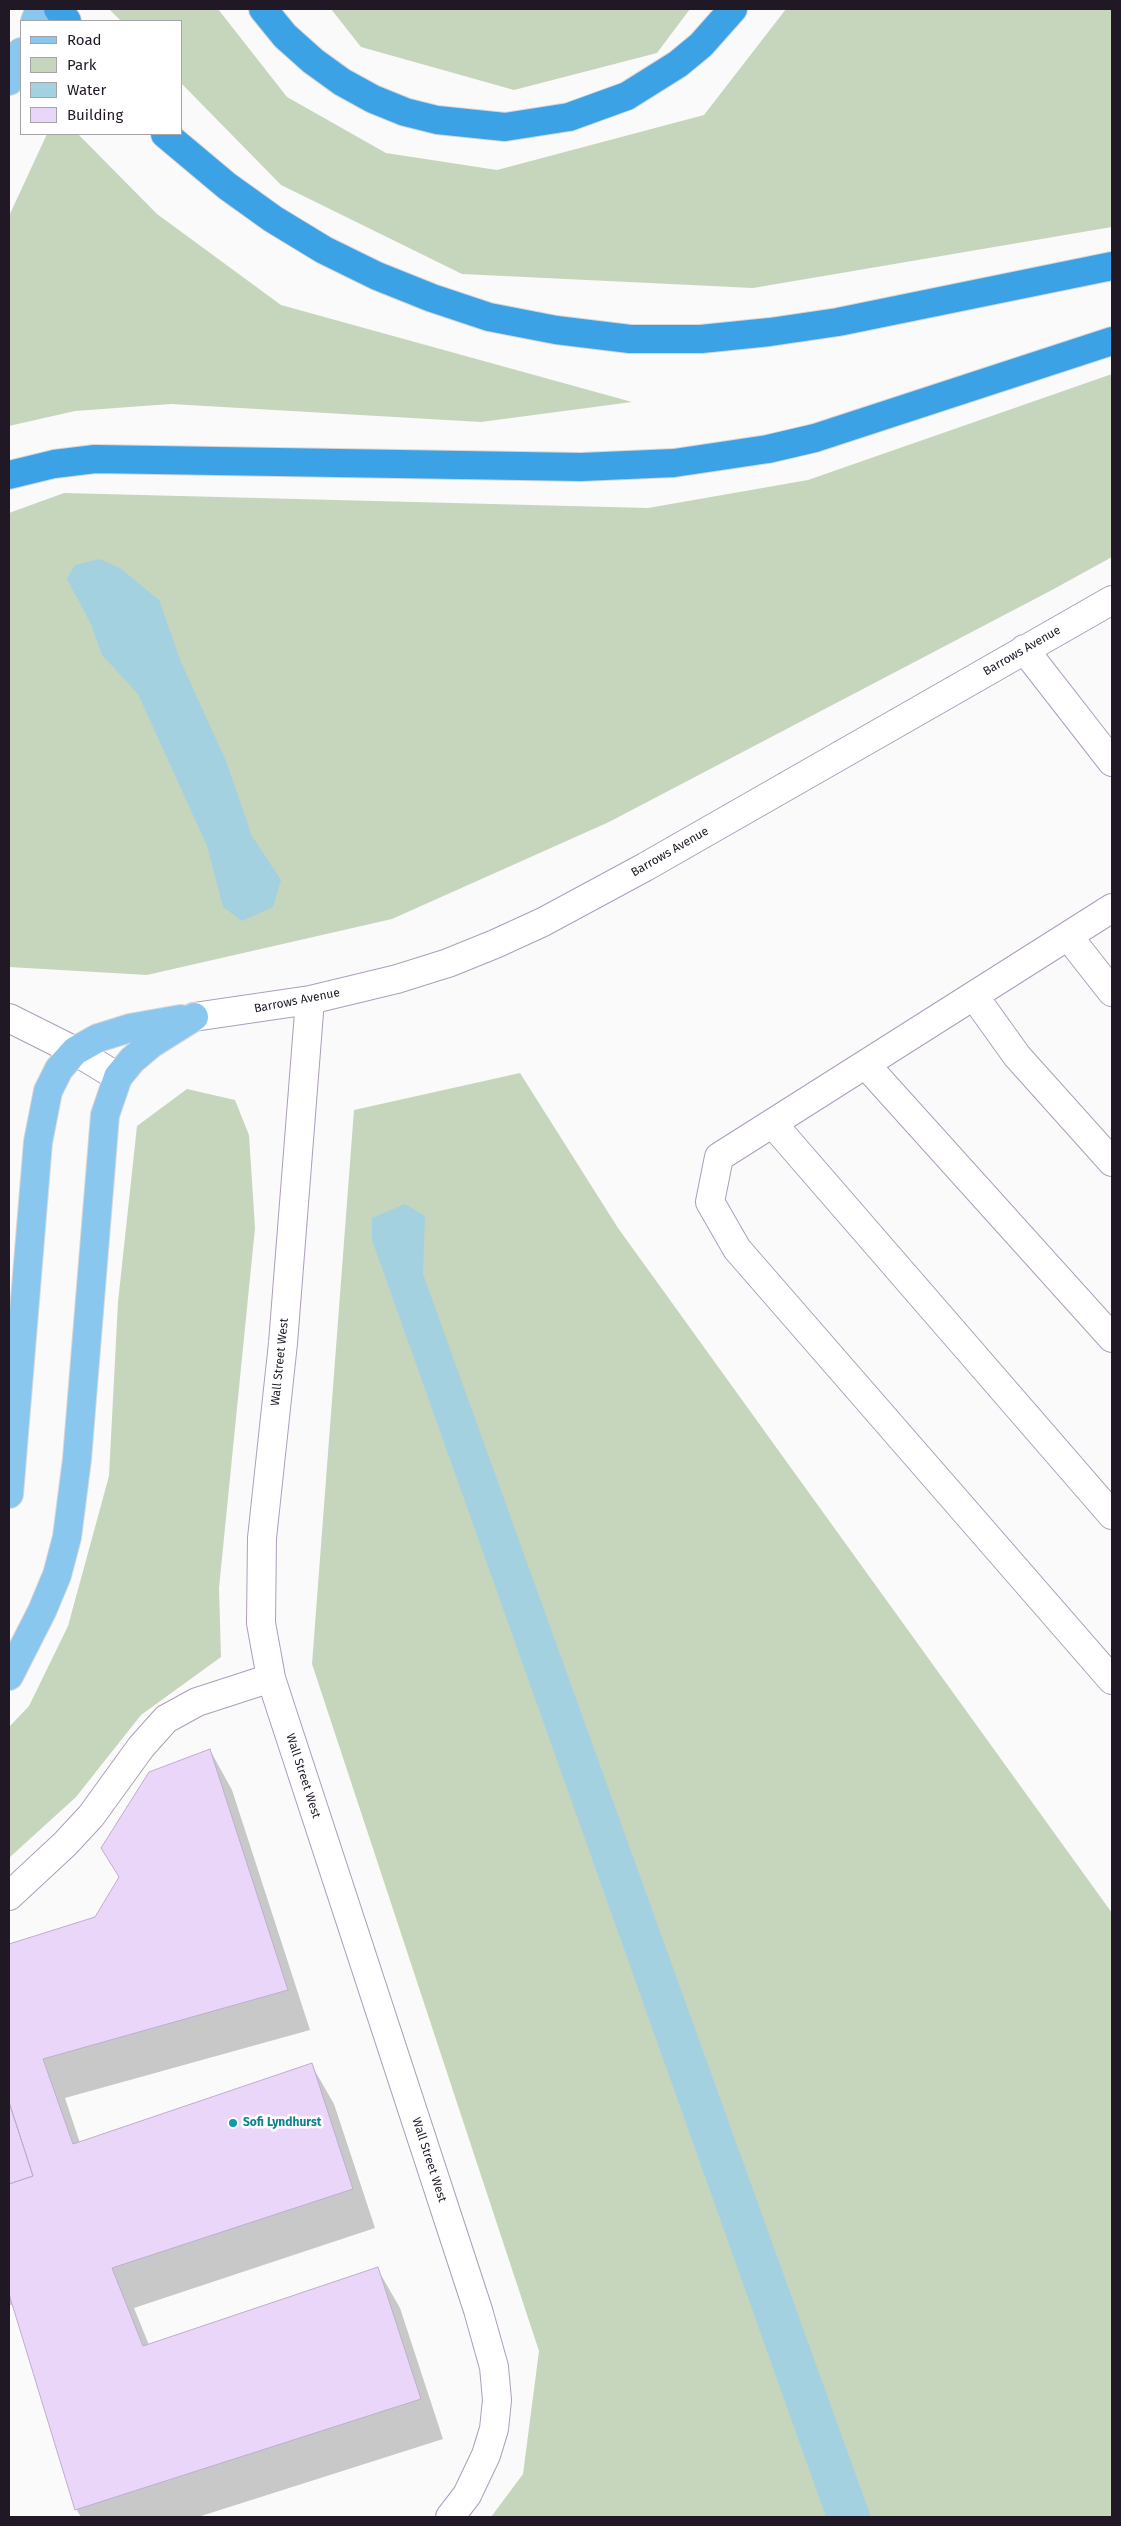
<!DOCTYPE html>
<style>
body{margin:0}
#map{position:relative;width:1121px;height:2526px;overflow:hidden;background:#fafafa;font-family:"Fira Sans",sans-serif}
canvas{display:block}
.frame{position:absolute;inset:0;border:10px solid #201925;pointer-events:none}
.legend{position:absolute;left:20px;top:20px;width:162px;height:115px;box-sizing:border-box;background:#fff;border:1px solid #a6a3a8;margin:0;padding:6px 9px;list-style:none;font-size:15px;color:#201925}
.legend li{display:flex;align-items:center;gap:10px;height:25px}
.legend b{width:25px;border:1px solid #a6a3a8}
</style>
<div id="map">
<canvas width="1121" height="2526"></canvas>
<div class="frame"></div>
<ul class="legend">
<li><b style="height:6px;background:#89c7ef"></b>Road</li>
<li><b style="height:14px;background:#c6d6bc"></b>Park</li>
<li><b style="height:14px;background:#a4d1e0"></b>Water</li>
<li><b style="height:14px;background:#e9d6f9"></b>Building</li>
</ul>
</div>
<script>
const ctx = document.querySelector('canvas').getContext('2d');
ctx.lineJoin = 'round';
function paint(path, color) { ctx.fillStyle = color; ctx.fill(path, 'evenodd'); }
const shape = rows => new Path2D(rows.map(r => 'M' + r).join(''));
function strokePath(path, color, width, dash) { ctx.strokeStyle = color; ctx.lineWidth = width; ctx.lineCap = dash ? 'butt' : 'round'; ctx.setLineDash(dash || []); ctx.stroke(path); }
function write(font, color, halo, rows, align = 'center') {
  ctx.font = font + ' "Fira Sans",sans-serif'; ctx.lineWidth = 5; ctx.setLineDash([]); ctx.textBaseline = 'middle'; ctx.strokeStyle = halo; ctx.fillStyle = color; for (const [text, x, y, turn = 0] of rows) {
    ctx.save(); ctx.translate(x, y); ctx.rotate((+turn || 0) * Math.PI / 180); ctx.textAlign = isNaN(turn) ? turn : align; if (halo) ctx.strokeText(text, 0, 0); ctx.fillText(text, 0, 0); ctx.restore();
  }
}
paint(shape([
 [109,9,218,9,287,97,386,153,497,170,704,115,786,9,1112,9,1112,227,753,288,462,274,281,185,181,83,181,21,121,21],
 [331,9,690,9,657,53,514,90,361,47],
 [47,134,78,134,157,214,281,305,632,402,481,422,171,404,75,411,9,426,9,216],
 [1112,374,1112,557,1052,590,609,822,392,919,147,975,9,967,9,513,64,493,648,508,808,480],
 [520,1073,618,1228,1112,1913,1112,2517,491,2517,523,2474,539,2351,312,1664,354,1110],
 [187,1089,235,1100,249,1135,255,1228,219,1588,221,1657,141,1715,76,1797,9,1858,9,1727,29,1706,68,1626,109,1476,118,1302,137,1126]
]), '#c6d6bc');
paint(shape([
 [99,559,120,568,159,600,181,662,226,761,252,836,281,880,273,907,242,921,223,907,207,846,138,694,102,655,91,624,67,579,75,565],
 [405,1204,425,1216,423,1274,871,2517,826,2517,372,1240,372,1218]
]), '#a4d1e0');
paint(shape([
 [210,1750,232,1790,310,2030,65,2098,80,2143,311,2064,334,2104,375,2228,134,2308,149,2345,377,2268,400,2308,443,2439,198,2517,81,2517,76,2509,13,2304,9,2306,9,1946,96,1918]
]), '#0003');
const building = shape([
 [210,1749,288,1990,43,2059,73,2144,312,2063,353,2189,112,2268,143,2346,378,2267,421,2399,75,2510,9,2294,9,2184,33,2176,9,2102,9,1944,95,1917,119,1877,101,1848,149,1772,210,1749],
 [9,2102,33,2176,9,2184,9,2102]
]);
paint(building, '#e9d6f9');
strokePath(building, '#beadcd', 1);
const minor = shape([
 [1024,649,1112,762],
 [1112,908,719,1157,710,1202,737,1249,1112,1680],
 [1068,936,1112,992],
 [974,996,1017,1056,1112,1162],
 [310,1000,283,1343,262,1538,261,1623,271,1678,281,1709,478,2310,494,2367,497,2400,494,2429,486,2455,467,2495,450,2517],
 [194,1017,310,1000,397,979,448,963,495,944,543,922,645,867,1112,600],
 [9,1018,75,1051,118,1077],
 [866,1065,1112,1338],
 [773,1124,1112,1515],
 [9,1896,65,1844,91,1816,141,1747,166,1719,197,1702,271,1678]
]);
const major = shape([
 [35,21,40,9],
 [9,81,21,52],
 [9,1494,38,1142,48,1091,59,1069,75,1051,98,1038,130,1028,181,1019],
 [9,1676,42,1611,57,1575,67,1537,77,1459,105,1115,118,1077,132,1060,151,1044,194,1017]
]);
const highway = shape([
 [58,9,67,21],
 [263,9,285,36,313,61,342,82,373,99,405,112,437,120,505,127,569,117,627,96,678,64,701,45,733,9],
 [165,134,227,186,273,219,324,250,377,276,432,298,489,317,556,330,630,339,701,339,770,332,838,322,1112,266],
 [9,475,54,464,95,459,581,467,674,463,768,449,815,438,1112,341]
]);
strokePath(minor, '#ae9dbc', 30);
strokePath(major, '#d7d6d8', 30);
strokePath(highway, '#d7d6d8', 30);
strokePath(minor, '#fff', 28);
strokePath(major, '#89c7ef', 28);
strokePath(highway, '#3ba2e5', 28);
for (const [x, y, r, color] of [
 [233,2123,5,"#0f9aa8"]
]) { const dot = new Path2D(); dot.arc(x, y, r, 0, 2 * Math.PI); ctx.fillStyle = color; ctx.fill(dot); strokePath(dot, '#fff', 2); }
write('12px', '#201925', '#fff', [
 ["Barrows Avenue",1022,651,-30],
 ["Barrows Avenue",670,852,-30],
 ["Barrows Avenue",297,1001,-11],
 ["Wall Street West",280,1362,-84],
 ["Wall Street West",303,1776,72],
 ["Wall Street West",429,2160,72]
]);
write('bold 12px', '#0d838f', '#fff', [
 ["Sofi Lyndhurst",243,2123]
], 'left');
</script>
